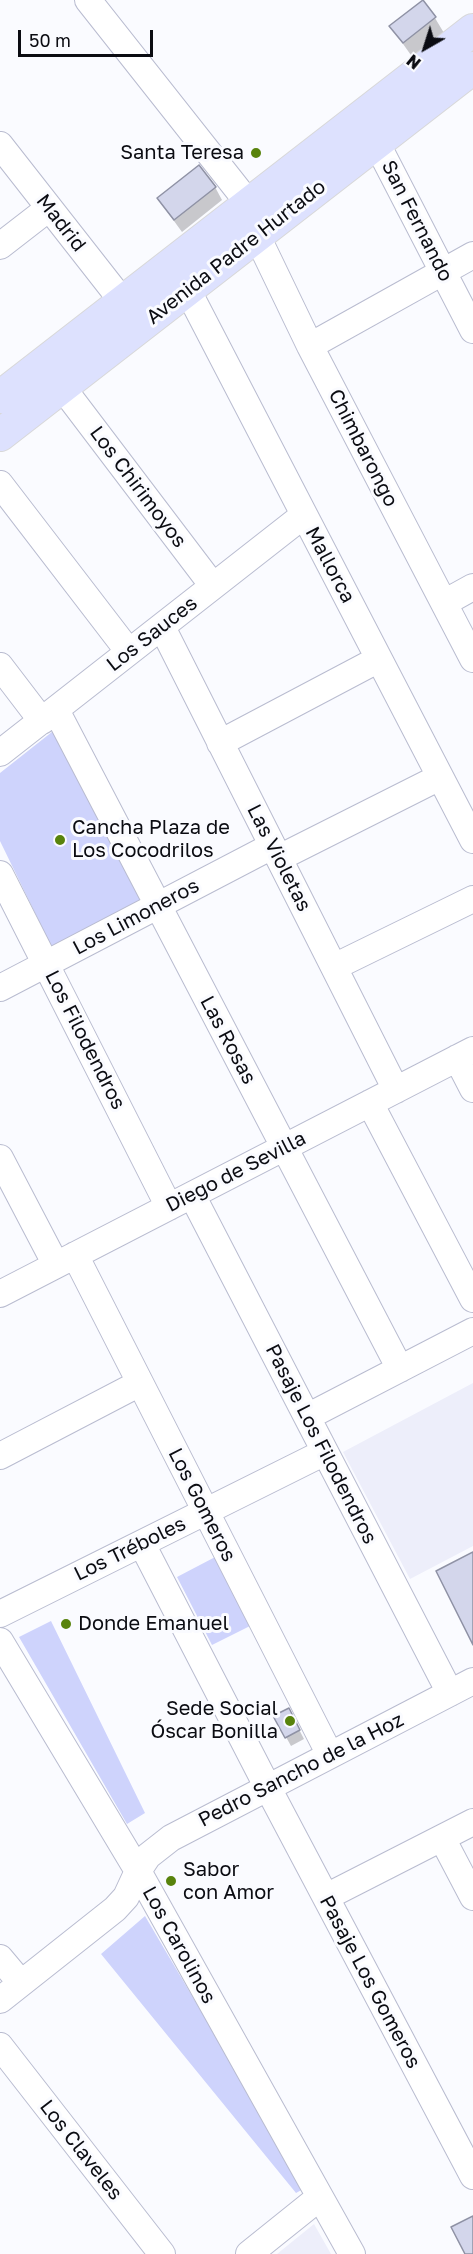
<!DOCTYPE html>
<meta charset="utf-8">
<style>
body{margin:0}
#map{position:relative;width:473px;height:2254px;overflow:hidden;background:#fafbff;font-family:"Golos Text",sans-serif}
canvas{display:block}
.north{position:absolute;left:395px;top:18px;width:60px;height:60px;-webkit-text-stroke:4px #fafbff;paint-order:stroke;rotate:219deg;font-size:16px;font-weight:700;line-height:24px;text-align:center;color:#0b0c12}
.north::after{content:'';display:block;margin:auto;width:21px;height:27px;background:#0b0c12;clip-path:polygon(50% 0,100% 100%,50% 72%,0 100%)}
.scale{position:absolute;left:18px;top:30px;width:135px;height:27px;box-sizing:border-box;border:3px solid #0b0c12;border-top:0;padding-left:8px;font-size:18px;line-height:21px;white-space:nowrap;color:#0b0c12;-webkit-text-stroke:4px #fafbff;paint-order:stroke}
</style>
<div id="map">
<canvas width="473" height="2254"></canvas>
<div class="north">N</div>
<div class="scale">50 m</div>
</div>
<script>
const ctx = document.querySelector('canvas').getContext('2d');
ctx.lineJoin = 'round';
function paint(path, color) { ctx.fillStyle = color; ctx.fill(path, 'evenodd'); }
const shape = rows => new Path2D(rows.map(r => 'M' + r).join(''));
function strokePath(path, color, width, dash) { ctx.strokeStyle = color; ctx.lineWidth = width; ctx.lineCap = dash ? 'butt' : 'round'; ctx.setLineDash(dash || []); ctx.stroke(path); }
function write(font, color, halo, rows, align = 'center') {
  ctx.font = font + ' "Golos Text",sans-serif'; ctx.lineWidth = 6; ctx.setLineDash([]); ctx.textBaseline = 'middle'; ctx.strokeStyle = halo; ctx.fillStyle = color; for (const [text, x, y, turn = 0] of rows) {
    ctx.save(); ctx.translate(x, y); ctx.rotate((+turn || 0) * Math.PI / 180); ctx.textAlign = isNaN(turn) ? turn : align; if (halo) ctx.strokeText(text, 0, 0); ctx.fillText(text, 0, 0); ctx.restore();
  }
}
paint(shape([
 [473,1383,473,1546,410,1579,343,1452],
 [314,2224,331,2254,277,2254]
]), '#edeefa');
paint(shape([
 [57,728,152,896,52,948,0,841,0,773],
 [219,1555,254,1624,212,1645,177,1577],
 [51,1621,145,1813,127,1824,19,1637],
 [145,1916,305,2188,296,2193,101,1954]
]), '#ced3fc');
paint(shape([
 [435,18,444,33,413,58,391,27],
 [215,187,222,200,182,232,158,199],
 [275,1717,293,1718,304,1739,291,1746]
]), '#0003');
const building = shape([
 [423,0,436,17,403,43,389,26,423,0],
 [199,165,216,187,174,220,157,198,199,165],
 [473,1552,473,1645,436,1571,473,1552],
 [289,1708,300,1730,285,1738,273,1716,289,1708],
 [473,2216,473,2254,465,2254,451,2227,473,2216]
]);
paint(building, '#d3d6eb');
strokePath(building, '#8f92a5', 1.5);
const minor = shape([
 [88,0,250,205],
 [377,144,473,330],
 [0,145,123,302],
 [257,236,310,346,473,659],
 [0,246,49,208],
 [187,289,473,840],
 [310,346,473,255],
 [62,387,213,586],
 [0,484,129,652],
 [444,603,473,587],
 [162,627,396,1090],
 [0,666,42,721],
 [56,710,400,1369],
 [220,743,379,659],
 [0,753,304,515],
 [279,858,440,777],
 [0,874,169,1207],
 [334,967,473,899],
 [0,988,272,846],
 [457,1058,473,1089],
 [370,1103,473,1299],
 [0,1158,56,1265],
 [192,1195,450,1693],
 [75,1255,330,1755],
 [0,1294,473,1050],
 [307,1417,473,1331],
 [0,1456,140,1383],
 [142,1544,268,1788,473,2176],
 [0,1614,325,1452],
 [0,1641,138,1871,352,2254],
 [442,1838,473,1897],
 [326,1897,473,1822],
 [0,1958,21,1983],
 [0,2000,115,1909,126,1897,138,1871,148,1856,171,1838,473,1681],
 [0,2046,162,2254],
 [249,2254,320,2197]
]);
const major = shape([
 [0,397,473,30],
 [0,435,473,68]
]);
strokePath(minor, '#b9bcd0', 28);
strokePath(major, '#d8d8d9', 34);
strokePath(minor, '#fff', 26);
strokePath(major, '#dde1fe', 32);
for (const [x, y, r, color] of [
 [256,153,6,"#58830c"],
 [60,840,6,"#58830c"],
 [66,1624,6,"#58830c"],
 [290,1721,6,"#58830c"],
 [171,1881,6,"#58830c"]
]) { const dot = new Path2D(); dot.arc(x, y, r, 0, 2 * Math.PI); ctx.fillStyle = color; ctx.fill(dot); strokePath(dot, '#fafbff', 2); }
write('20px', '#0b0c12', '#fafbff', [
 ["Santa Teresa",244,153,"right"],
 ["Cancha Plaza de",72,828],
 ["Los Cocodrilos",72,851],
 ["Donde Emanuel",78,1624],
 ["Sede Social",278,1709,"right"],
 ["Óscar Bonilla",278,1732,"right"],
 ["Sabor",183,1870],
 ["con Amor",183,1893]
], 'left');
write('20px', '#0b0c12', '#fafbff', [
 ["San Fernando",417,221,63],
 ["Madrid",61,223,52],
 ["Avenida Padre Hurtado",236,252,-38],
 ["Chimbarongo",363,448,63],
 ["Los Chirimoyos",138,487,53],
 ["Mallorca",330,565,62],
 ["Los Sauces",152,634,-38],
 ["Las Violetas",279,858,63],
 ["Los Limoneros",136,917,-28],
 ["Los Filodendros",85,1040,63],
 ["Las Rosas",228,1040,62],
 ["Diego de Sevilla",236,1172,-27],
 ["Pasaje Los Filodendros",321,1444,63],
 ["Los Gomeros",202,1505,63],
 ["Los Tréboles",130,1549,-26],
 ["Pedro Sancho de la Hoz",301,1770,-27],
 ["Los Carolinos",179,1945,61],
 ["Pasaje Los Gomeros",370,1982,62],
 ["Los Claveles",81,2150,52]
]);
</script>
